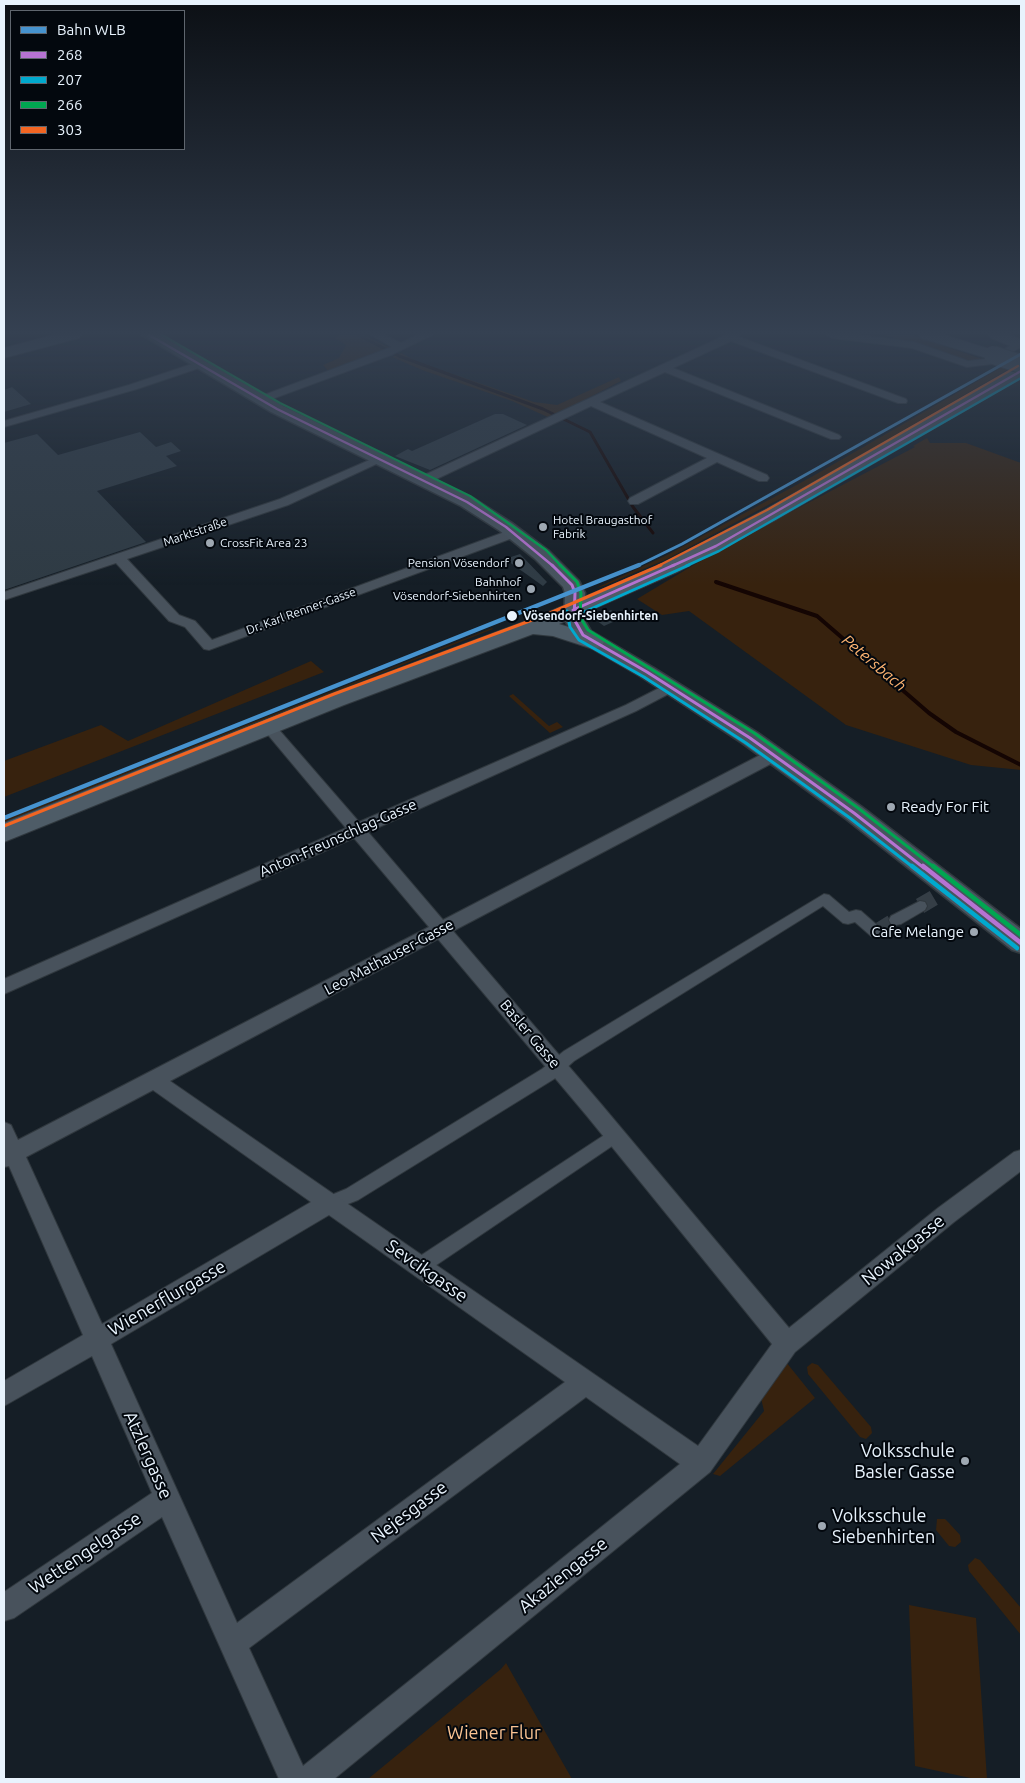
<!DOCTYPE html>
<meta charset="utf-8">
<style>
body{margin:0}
#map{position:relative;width:1025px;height:1783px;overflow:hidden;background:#151e26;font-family:Ubuntu,sans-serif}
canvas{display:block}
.frame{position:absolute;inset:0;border:5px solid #e8f3fd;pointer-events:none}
.legend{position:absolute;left:10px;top:10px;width:175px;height:140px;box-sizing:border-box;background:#03080e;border:1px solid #5f666e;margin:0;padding:6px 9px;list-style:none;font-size:15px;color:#e8f3fd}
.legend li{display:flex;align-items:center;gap:10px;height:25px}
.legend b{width:25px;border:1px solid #5f666e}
</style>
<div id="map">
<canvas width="1025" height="1783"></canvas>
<div class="frame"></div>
<ul class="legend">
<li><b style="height:6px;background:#4693cf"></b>Bahn WLB</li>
<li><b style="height:6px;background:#b673d3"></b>268</li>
<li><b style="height:6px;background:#00a9ce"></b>207</li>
<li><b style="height:6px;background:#00a651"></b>266</li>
<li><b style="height:6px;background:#f26522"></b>303</li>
</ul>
</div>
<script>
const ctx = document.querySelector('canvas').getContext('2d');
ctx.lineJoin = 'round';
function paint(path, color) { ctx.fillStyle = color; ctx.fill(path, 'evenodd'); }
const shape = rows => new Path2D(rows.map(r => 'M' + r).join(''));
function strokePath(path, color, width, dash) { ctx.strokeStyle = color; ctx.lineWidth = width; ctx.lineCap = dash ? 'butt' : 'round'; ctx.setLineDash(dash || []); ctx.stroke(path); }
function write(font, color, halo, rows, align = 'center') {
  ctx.font = font + ' Ubuntu,sans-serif'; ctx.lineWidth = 4; ctx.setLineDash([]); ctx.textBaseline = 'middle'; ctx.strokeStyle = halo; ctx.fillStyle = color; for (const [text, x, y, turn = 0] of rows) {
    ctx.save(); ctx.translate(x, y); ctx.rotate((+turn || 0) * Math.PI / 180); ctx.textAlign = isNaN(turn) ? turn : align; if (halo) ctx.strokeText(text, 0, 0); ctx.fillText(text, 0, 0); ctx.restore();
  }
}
paint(shape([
 [340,335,363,335,389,347,383,352,329,372,323,365,339,358,346,345,335,338],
 [885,335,912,335,991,362,985,366],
 [401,353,418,362,534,402,557,405,619,377,621,381,550,418,512,401,422,370,392,357],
 [1021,356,1021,362,806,487,772,503,667,559,604,586,596,588,667,555,813,476],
 [927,438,930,443,966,443,1021,463,1021,770,971,765,846,725,689,611,662,615,637,599,722,548,915,447,913,446],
 [492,628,493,629,4,823,4,820],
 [311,661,324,672,4,797,4,761,101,725,128,741],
 [513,694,549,726,557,722,563,727,550,733,509,696],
 [786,1362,815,1398,720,1476,713,1474,764,1411,761,1398],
 [812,1363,818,1365,871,1427,872,1433,866,1439,860,1437,808,1374,807,1367],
 [937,1519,945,1519,949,1523,960,1535,961,1542,955,1547,949,1546,936,1530],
 [975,1558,980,1560,1021,1608,1021,1635,969,1571,968,1565],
 [909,1605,976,1618,987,1779,975,1779,915,1766],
 [506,1663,572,1779,368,1779,501,1669]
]), '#37220e');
strokePath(shape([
 [358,335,399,356,543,409,590,432,633,507,653,533]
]), '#140503', 3);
strokePath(shape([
 [716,582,817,616,929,713,956,732,1021,765]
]), '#140503', 4);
paint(shape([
 [12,387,31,404,4,412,4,390],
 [495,414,503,414,527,425,430,470,395,456,408,449,412,451],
 [140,432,156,447,171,442,181,451,166,456,177,466,97,491,146,542,4,590,4,443,37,434,58,455],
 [520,554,547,582,543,586,505,559],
 [611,610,622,618,604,626,593,618]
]), '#2f3b44');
strokePath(shape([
 [920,906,937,896],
 [878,931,896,920]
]), '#353e46', 16, [16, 8]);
const pedestrian = shape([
 [824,894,829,895,849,912,856,910,861,911,878,926,883,927,885,931,883,935,876,937,871,936,855,922,848,924,843,923,823,906,574,1061,554,1079,358,1200,330,1211,324,1208,321,1203,324,1198,346,1189,542,1069,564,1051,824,894],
 [920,901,925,902,927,906,925,910,901,924,896,925,891,924,889,920,891,916,920,901],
 [615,1128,621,1130,623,1135,621,1140,426,1272,420,1274,414,1272,411,1266,414,1260,615,1128]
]);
const minor = shape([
 [371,335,384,335,401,343,418,335,432,335,391,355,264,402,256,402,255,400,256,398,392,347,371,335],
 [726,335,740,335,739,337,906,399,907,401,906,403,898,403,731,341,673,368,839,435,841,437,839,439,831,439,665,372,600,402,767,475,769,478,767,481,759,481,717,462,638,504,630,504,628,501,630,498,707,458,591,406,428,483,420,483,418,480,420,477,726,335],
 [827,335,858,335,914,342,968,361,986,359,1021,340,1021,347,992,364,967,367,912,348,832,338,827,335],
 [201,361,205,362,206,364,205,366,137,389,4,427,4,421,129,385,201,361],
 [381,455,387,458,385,460,288,505,127,559,179,615,195,621,212,640,510,530,518,530,520,533,518,536,209,650,204,649,185,627,169,621,116,563,4,600,4,592,280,499,381,455],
 [671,682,676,684,678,687,676,690,636,711,368,832,443,920,768,751,780,751,782,755,780,759,453,931,601,1104,789,1328,938,1208,1014,1152,1021,1150,1021,1171,954,1222,795,1352,710,1472,334,1779,279,1779,162,1517,14,1618,4,1621,4,1592,152,1493,92,1356,4,1406,4,1381,83,1335,9,1166,4,1167,4,1122,11,1125,18,1140,429,927,354,838,4,994,4,979,346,828,264,730,261,727,264,724,274,724,359,822,626,705,671,682],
 [438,939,587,1116,772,1344,698,1446,170,1081,438,939],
 [153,1090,311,1202,102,1324,26,1157,153,1090],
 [329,1215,565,1382,237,1623,111,1344,329,1215],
 [586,1397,680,1464,303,1766,249,1648,586,1397]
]);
const secondary = shape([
 [142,335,160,335,283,406,473,498,512,523,549,551,579,581,585,593,584,619,591,631,654,668,758,733,862,807,1021,929,1021,953,1012,950,846,819,742,743,640,676,576,639,564,619,565,593,563,587,535,559,500,531,461,506,271,412,142,335]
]);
const primary = shape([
 [1021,366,1021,378,777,519,677,572,559,624,601,637,604,642,601,647,593,649,553,636,533,634,344,705,4,842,4,823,328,695,537,617,663,564,763,511,1015,368,1021,366]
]);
const motorway = shape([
 [54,335,81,335,79,338,4,358,4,348,54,335],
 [919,335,944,335,999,352,1001,355,999,358,993,360,921,338,919,335],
 [989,335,1011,335,1019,339,1021,342,1019,345,1013,347,991,338,989,335]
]);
strokePath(pedestrian, '#30383e', 2);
strokePath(minor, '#30383e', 2);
strokePath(secondary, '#30383e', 3);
strokePath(primary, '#30383e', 2);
strokePath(motorway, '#30383e', 2);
paint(pedestrian, '#48525c');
paint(minor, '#48525c');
paint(secondary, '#48545f');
paint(primary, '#4e5c67');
paint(motorway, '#4a5965');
const motorwayBridge = shape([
 [993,355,1021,364]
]);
strokePath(motorwayBridge, '#30383e', 20, []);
strokePath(motorwayBridge, '#4a5965', 18);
strokePath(shape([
 [149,335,277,409,467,502,506,527,553,566],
 [672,566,716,546,1021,371]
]), '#b673d3', 2.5);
strokePath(shape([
 [552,565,572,585,575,593,574,619,583,635,647,672,750,738,854,813,924,868],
 [573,610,674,565]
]), '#b673d3', 3);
strokePath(shape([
 [923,866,1021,943]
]), '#b673d3', 4.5);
strokePath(shape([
 [686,566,719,551,1021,378]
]), '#00a9ce', 2.5);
strokePath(shape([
 [567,611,570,627,579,640,644,677,746,743,850,818,914,868],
 [575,616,689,565]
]), '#00a9ce', 3);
strokePath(shape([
 [912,866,1017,948]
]), '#00a9ce', 4.5);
strokePath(shape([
 [162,335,280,403,470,496,546,550,561,566]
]), '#00a651', 2.5);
strokePath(shape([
 [560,565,577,582,581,593,580,617,588,630,754,733,858,808,935,868]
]), '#00a651', 3);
strokePath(shape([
 [933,866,1021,935]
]), '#00a651', 4.5);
strokePath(shape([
 [658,566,767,510,1018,366]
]), '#f26522', 2.5);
strokePath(shape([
 [4,826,334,694,543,616,661,565]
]), '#f26522', 3);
strokePath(shape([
 [637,566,682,544,1021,354]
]), '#4693cf', 3);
strokePath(shape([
 [4,818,639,565]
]), '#4693cf', 4.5);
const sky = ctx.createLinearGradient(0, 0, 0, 585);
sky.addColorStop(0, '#0c1015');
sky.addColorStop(0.57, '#354152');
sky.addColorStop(1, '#35415200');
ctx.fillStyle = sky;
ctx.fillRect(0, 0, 1025, 585);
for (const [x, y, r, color] of [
 [543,527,5,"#9ea8b2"],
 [210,543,5,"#9ea8b2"],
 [519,563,5,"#9ea8b2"],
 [531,589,5,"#9ea8b2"],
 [512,616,6,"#e8f3fd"],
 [891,807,5,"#9ea8b2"],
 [974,932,5,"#9ea8b2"],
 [965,1461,5,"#9ea8b2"],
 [822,1526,5,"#9ea8b2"]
]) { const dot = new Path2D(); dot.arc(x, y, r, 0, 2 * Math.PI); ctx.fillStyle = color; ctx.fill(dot); strokePath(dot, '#03080e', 2); }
write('12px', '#e8f3fd', '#03080e', [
 ["Hotel Braugasthof",553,520],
 ["Fabrik",553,534],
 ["CrossFit Area 23",220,543],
 ["Pension Vösendorf",509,563,"right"],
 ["Bahnhof",521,582,"right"],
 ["Vösendorf-Siebenhirten",521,596,"right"]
], 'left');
write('12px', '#e8f3fd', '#03080e', [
 ["Marktstraße",195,532,-19],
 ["Dr. Karl Renner-Gasse",301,611,-20]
]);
write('bold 12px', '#e8f3fd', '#03080e', [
 ["Vösendorf-Siebenhirten",523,616]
], 'left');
write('15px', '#e8f3fd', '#03080e', [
 ["Ready For Fit",901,807],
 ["Cafe Melange",964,932,"right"]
], 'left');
write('15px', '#e8f3fd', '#03080e', [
 ["Anton-Freunschlag-Gasse",338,838,-24],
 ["Leo-Mathauser-Gasse",389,957,-28],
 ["Basler Gasse",530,1034,50]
]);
write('italic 16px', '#fbb270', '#03080e', [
 ["Petersbach",874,663,40]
]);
write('18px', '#e8f3fd', '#03080e', [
 ["Nowakgasse",903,1250,-39],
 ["Sevcikgasse",427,1271,35],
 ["Wienerflurgasse",167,1298,-30],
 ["Atzlergasse",148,1455,66],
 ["Nejesgasse",409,1512,-37],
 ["Wettengelgasse",85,1553,-34],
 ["Akaziengasse",563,1575,-39]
]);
write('18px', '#e8f3fd', '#03080e', [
 ["Volksschule",955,1451],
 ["Basler Gasse",955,1472],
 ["Volksschule",832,1516,"left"],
 ["Siebenhirten",832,1537,"left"]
], 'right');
write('18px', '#fac392', '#03080e', [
 ["Wiener Flur",494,1733]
]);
</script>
